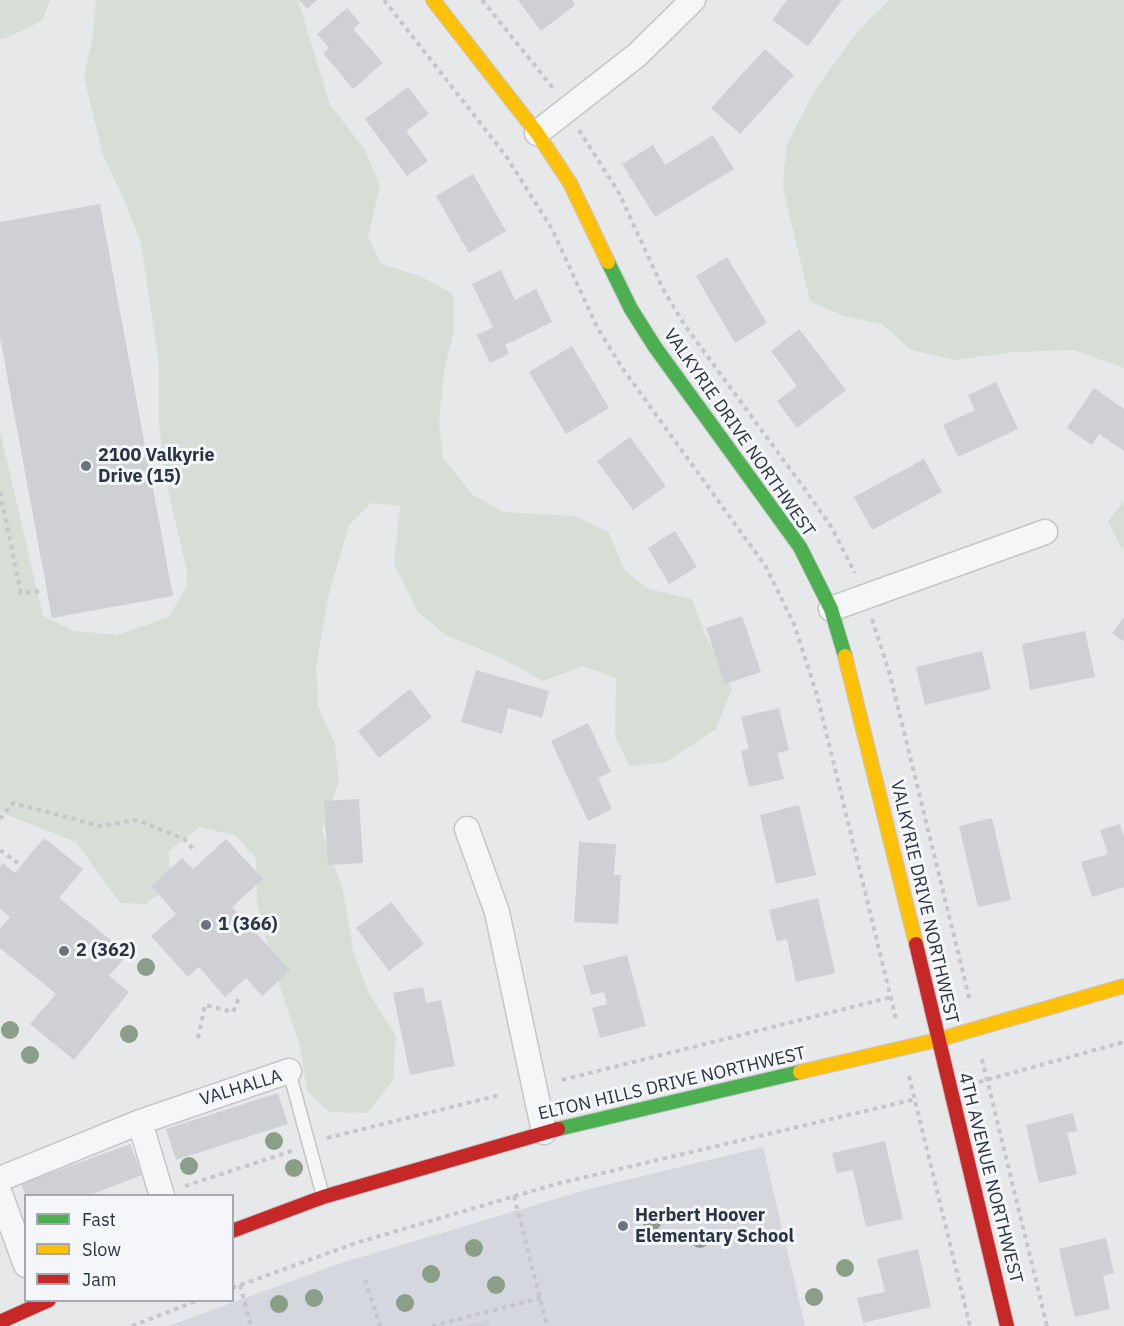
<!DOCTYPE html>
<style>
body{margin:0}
#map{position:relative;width:1124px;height:1326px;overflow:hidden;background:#e6e8ea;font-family:"IBM Plex Sans",sans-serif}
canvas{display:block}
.legend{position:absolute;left:24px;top:1194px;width:210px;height:108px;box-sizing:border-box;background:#f4f6f9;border:2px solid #a4a8b1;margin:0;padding:8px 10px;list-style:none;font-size:18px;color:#2b3445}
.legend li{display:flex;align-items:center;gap:12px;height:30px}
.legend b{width:30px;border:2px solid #a4a8b1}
</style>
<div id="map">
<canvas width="1124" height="1326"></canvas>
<ul class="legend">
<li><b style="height:8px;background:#4caf50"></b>Fast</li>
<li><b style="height:8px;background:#ffc107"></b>Slow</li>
<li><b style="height:8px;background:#c62828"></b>Jam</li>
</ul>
</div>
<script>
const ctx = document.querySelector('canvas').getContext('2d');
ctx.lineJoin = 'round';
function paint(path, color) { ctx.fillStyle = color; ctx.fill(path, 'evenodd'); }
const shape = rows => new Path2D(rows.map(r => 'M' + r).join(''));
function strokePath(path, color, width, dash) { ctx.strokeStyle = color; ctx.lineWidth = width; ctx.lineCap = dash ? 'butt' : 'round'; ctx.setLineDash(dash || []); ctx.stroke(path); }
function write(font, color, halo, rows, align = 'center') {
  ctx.font = font + ' "IBM Plex Sans",sans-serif'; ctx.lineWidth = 6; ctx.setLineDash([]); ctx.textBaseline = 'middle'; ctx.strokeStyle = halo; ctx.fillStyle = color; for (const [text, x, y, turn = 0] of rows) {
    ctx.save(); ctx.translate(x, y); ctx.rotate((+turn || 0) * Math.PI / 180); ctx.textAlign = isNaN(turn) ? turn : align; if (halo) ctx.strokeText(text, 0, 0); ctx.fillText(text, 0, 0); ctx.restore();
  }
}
paint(shape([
 [763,1147,805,1326,168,1326,341,1263,589,1189]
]), '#d4d7dd');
paint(shape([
 [0,0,50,0,42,21,4,39,0,39],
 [96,0,298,0,330,105,365,150,380,186,368,236,381,264,420,276,453,294,454,331,444,371,439,423,443,458,473,495,504,512,575,516,608,532,625,571,649,589,692,599,704,632,732,689,716,729,666,762,630,766,615,737,616,678,583,666,543,681,505,660,446,635,418,612,394,564,400,506,371,503,349,525,328,597,316,668,318,707,335,744,339,781,322,830,343,890,354,954,368,992,396,1036,393,1080,367,1113,329,1112,307,1091,300,1046,275,973,257,903,256,858,235,835,199,827,169,851,170,885,146,904,120,903,76,842,0,812,0,431,43,616,74,631,117,635,169,617,187,586,187,571,165,477,159,423,159,364,141,243,124,199,103,155,84,77,93,35],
 [889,0,1124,0,1124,368,1074,350,1014,352,956,360,911,350,882,324,843,316,810,301,783,188,786,146,815,90,855,35],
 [1124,501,1124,549,1121,548,1108,521]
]), '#d6ded6');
paint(shape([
 [299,0,317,0,307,9],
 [518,0,572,0,575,5,541,31],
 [787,0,842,0,808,46,772,20],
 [347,8,360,23,353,29,383,63,353,89,323,53,329,48,317,34],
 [765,49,794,75,740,134,711,108],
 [408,87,429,114,406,131,428,161,407,176,365,119],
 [713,135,734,169,655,217,622,164,653,145,665,165],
 [473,174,506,231,469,253,436,196],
 [100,204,173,596,52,618,0,337,0,222],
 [727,257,767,323,735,343,696,276],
 [501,270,515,300,536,289,552,322,505,345,509,354,490,363,477,335,493,327,472,284],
 [799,329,846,390,797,428,777,401,797,386,771,351],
 [572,346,609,408,566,434,529,372],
 [996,382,1018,429,958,457,943,425,975,410,968,395],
 [1094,388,1124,409,1124,451,1099,434,1092,445,1067,428],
 [630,437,666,486,633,510,597,461],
 [924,459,942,492,872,530,854,497],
 [675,531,697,567,669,584,648,548],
 [742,616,761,672,725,684,706,628],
 [1124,617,1124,642,1112,633],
 [1085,631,1095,677,1030,690,1022,644],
 [982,651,991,689,925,705,916,667],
 [476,670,549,691,542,718,508,708,502,734,461,722],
 [410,689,432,717,379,758,358,731],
 [779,708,789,750,777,753,784,779,749,787,741,751,749,749,741,717],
 [588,723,611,772,598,778,612,809,588,821,551,741],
 [359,799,363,863,328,865,324,801],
 [799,805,816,875,776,884,760,815],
 [992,818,1011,900,978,907,959,826],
 [1120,824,1124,837,1124,887,1092,897,1081,862,1108,854,1100,830],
 [44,838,83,869,59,898,128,954,109,976,129,992,74,1060,30,1024,56,994,0,948,0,929,10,917,0,909,0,867,3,863,15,873],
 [226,839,263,879,232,907,290,970,262,996,246,978,225,997,199,967,188,977,151,936,176,914,151,886,182,858,193,869],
 [579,842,616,844,614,875,621,875,618,924,574,922],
 [818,898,835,973,796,982,787,939,777,942,769,910],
 [391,902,424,944,389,971,356,928],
 [627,955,646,1026,600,1038,592,1008,607,1004,604,992,591,995,583,966],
 [423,987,426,1003,441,1000,455,1066,410,1075,393,993],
 [278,1093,288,1124,176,1160,166,1129],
 [1073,1113,1077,1131,1067,1133,1077,1174,1039,1183,1026,1125],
 [885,1141,903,1219,866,1227,853,1170,837,1173,832,1153],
 [130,1144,142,1175,88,1196,26,1196,21,1184],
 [1106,1238,1114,1273,1103,1276,1110,1309,1075,1317,1059,1249],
 [918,1249,931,1307,863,1323,857,1298,885,1292,877,1259],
 [488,1320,490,1326,466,1326,466,1325]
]), '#ced0d3');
const lane = shape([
 [289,1071,323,1196]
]);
const street = shape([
 [537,133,637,55,693,0],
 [831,609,1045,532],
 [467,829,497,912,544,1132],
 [140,1122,162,1196],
 [0,1179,140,1122,289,1071],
 [0,1194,26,1265]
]);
const fast = shape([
 [608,262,631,309,655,347,800,547,831,609,845,656],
 [558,1129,800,1072]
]);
const slow = shape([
 [433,0,537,133,570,183,608,262],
 [845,656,916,944],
 [800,1072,937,1040,1124,986]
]);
const jam = shape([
 [916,944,1007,1326],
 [232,1231,323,1197,558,1129],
 [0,1322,49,1300]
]);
strokePath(lane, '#c4c6c8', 15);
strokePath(street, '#c4c6c8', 27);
strokePath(fast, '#c4c6c8', 16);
strokePath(slow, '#c4c6c8', 16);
strokePath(jam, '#c4c6c8', 16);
strokePath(shape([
 [384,0,506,156,552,229,597,327,623,369,766,567,794,624,817,695,896,1019],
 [482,0,553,88],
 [579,130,619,193,664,291,686,327,804,488,832,528,855,573],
 [0,492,21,593,42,591],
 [872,619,890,675,970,1001],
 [0,819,13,803,100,826,137,820,184,839,196,852],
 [0,850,18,863],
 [198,1038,205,1005,233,1012,240,995],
 [982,1059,1047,1326],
 [909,1076,970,1326],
 [562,1080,892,997],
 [979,1082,1124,1042],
 [327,1138,500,1095],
 [185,1186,292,1151],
 [514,1196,547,1326],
 [365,1280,380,1326],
 [240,1285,251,1326],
 [232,1288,356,1243,556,1184,916,1099],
 [132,1326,199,1300],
 [432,1326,541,1298]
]), '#c5c6ca', 4, [4.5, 4.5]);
strokePath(lane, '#f5f6f7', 12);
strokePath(street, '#f5f6f7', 24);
strokePath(fast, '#4caf50', 14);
strokePath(slow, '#ffc107', 14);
strokePath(jam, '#c62828', 14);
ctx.fillStyle = '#8a9e88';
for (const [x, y] of [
 [146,967],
 [10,1030],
 [129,1034],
 [30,1055],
 [274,1141],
 [189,1166],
 [294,1168],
 [652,1222],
 [700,1239],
 [474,1248],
 [845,1268],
 [431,1274],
 [496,1285],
 [814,1297],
 [314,1298],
 [405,1303],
 [279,1304]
]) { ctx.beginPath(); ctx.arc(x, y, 9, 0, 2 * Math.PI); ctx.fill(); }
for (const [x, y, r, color] of [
 [86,466,6,"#6c737f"],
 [206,925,6,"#6c737f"],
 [64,951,6,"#6c737f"],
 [623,1226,6,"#6c737f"]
]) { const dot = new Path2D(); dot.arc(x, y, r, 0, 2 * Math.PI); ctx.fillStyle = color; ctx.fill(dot); strokePath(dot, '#f4f6f9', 2); }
write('18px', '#2b3445', '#f4f6f9', [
 ["VALKYRIE DRIVE NORTHWEST",739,433,55],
 ["VALKYRIE DRIVE NORTHWEST",924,902,77],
 ["ELTON HILLS DRIVE NORTHWEST",672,1084,-13],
 ["VALHALLA",241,1088,-17],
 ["4TH AVENUE NORTHWEST",990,1178,76]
]);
write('bold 18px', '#2b3445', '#f4f6f9', [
 ["2100 Valkyrie",98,456],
 ["Drive (15)",98,477],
 ["1 (366)",218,925],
 ["2 (362)",76,951],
 ["Herbert Hoover",635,1216],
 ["Elementary School",635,1237]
], 'left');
</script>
